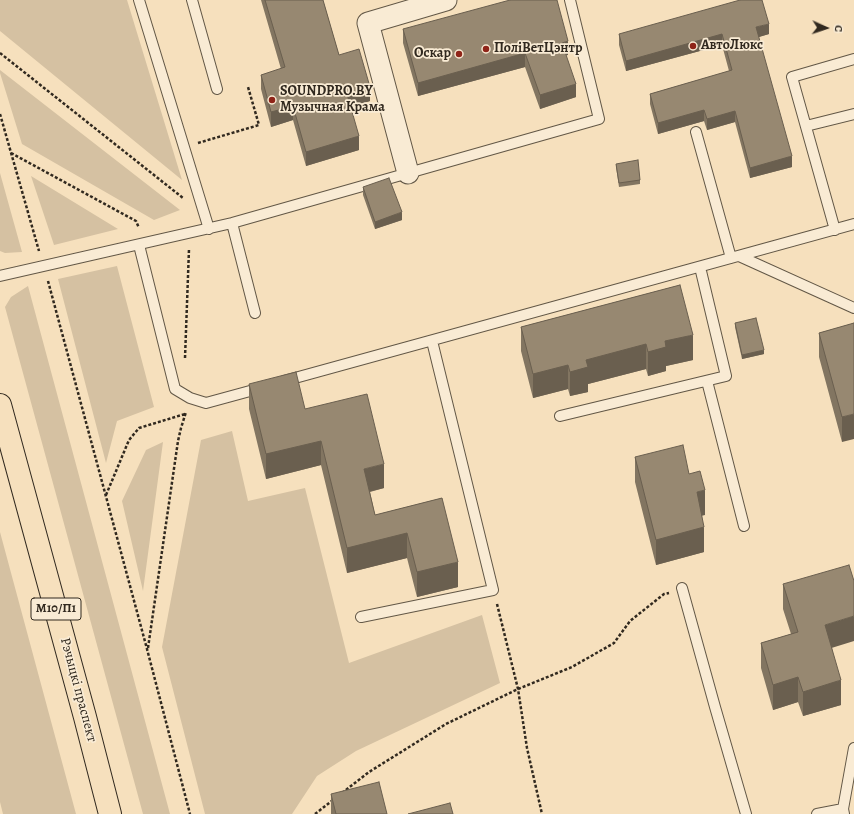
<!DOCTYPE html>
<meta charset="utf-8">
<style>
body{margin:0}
#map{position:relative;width:854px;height:814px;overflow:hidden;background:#f6e0bd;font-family:Alegreya,serif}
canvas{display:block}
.north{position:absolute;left:806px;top:8px;width:40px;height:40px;-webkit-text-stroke:3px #f9ebd4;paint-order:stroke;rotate:93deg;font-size:11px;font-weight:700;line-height:16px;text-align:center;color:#31291f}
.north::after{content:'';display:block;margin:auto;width:14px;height:18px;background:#31291f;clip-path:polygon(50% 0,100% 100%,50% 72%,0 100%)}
</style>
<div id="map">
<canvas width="854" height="814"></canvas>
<div class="north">С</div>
</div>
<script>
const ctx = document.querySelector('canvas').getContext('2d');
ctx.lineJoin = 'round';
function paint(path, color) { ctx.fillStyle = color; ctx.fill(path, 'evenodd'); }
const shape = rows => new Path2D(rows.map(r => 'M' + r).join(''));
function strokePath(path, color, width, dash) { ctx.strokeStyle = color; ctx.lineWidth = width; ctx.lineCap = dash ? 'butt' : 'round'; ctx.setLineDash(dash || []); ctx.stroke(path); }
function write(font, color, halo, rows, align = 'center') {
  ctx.font = font + ' Alegreya,serif'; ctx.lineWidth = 3.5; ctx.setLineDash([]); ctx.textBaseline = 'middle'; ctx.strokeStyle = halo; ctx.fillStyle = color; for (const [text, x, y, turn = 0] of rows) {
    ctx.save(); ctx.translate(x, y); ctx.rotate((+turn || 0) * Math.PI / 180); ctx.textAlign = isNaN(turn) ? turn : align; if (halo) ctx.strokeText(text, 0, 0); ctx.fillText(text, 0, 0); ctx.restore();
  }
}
paint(shape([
 [0,0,127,0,182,180,0,31],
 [0,70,180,210,154,220,22,144,0,73],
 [0,173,22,252,5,253,0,251],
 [31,176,118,229,54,245],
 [117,266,154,407,117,421,106,463,58,279],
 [28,286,170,814,143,814,5,307,11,297],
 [232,431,248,501,305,488,349,663,482,615,500,683,356,751,317,776,292,814,205,814,162,647,201,440],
 [163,442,143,591,122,501,146,450],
 [0,532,76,814,3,814,0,802]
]), '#d5c1a2');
const lane = shape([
 [139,0,209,229],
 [192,0,217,89],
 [806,126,854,114],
 [696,132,731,258],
 [232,223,255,313],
 [835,230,792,77,854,59],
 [139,245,175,389,190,398,206,403,261,388],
 [739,256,854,308],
 [0,276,232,223,599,119,570,0],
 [284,381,854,224],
 [707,381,744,526],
 [560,416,726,376,700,267],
 [682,588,715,707,746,814],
 [361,617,493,590,432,341],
 [817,814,843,809],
 [844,814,843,809,854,748]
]);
const street = shape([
 [408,173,368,23,446,0]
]);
const primary = shape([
 [0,405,85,717,110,814]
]);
strokePath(lane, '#625746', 12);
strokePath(street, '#625746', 23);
strokePath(primary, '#31291f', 24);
strokePath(shape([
 [0,53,183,198],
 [0,114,39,251],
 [198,143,259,125,248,87],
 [11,153,136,221,139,228],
 [48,281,147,649,190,814],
 [185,358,189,249],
 [106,495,129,440,139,428,185,414],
 [497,604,518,689,527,748,542,814],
 [148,648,178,441,181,428,186,412],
 [342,793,369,772,446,724,518,689,572,667,614,643,630,621,664,594,669,593],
 [315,814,333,800]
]), '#31291f', 2.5, [3, 2]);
strokePath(lane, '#f9ebd4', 10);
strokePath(street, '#f9ebd4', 21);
strokePath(primary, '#f6e0bd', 22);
paint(shape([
 [261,0,323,0,339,55,370,101,350,107,359,150,306,166,293,120,271,127,261,89,261,75,281,69],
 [403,29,568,55,566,55,576,97,540,109,525,67,418,96,403,43],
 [619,34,769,34,758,37,792,167,750,178,735,122,707,130,704,121,658,134,650,104,650,94,729,71,722,45,626,71,619,45],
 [616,164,640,180,640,184,619,187,616,167],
 [363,187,402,220,375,229,363,195],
 [680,285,693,360,666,366,666,371,648,376,646,369,588,384,588,392,570,396,568,389,533,398,521,351,521,327],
 [735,323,764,354,742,359,735,327],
 [854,323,842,442,819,357,819,333],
 [249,384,305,409,384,488,370,492,375,515,442,498,458,587,417,597,407,558,347,573,321,465,266,479,249,409],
 [635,457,689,474,705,515,702,515,704,552,656,565,635,482],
 [783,584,832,648,841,705,803,716,798,702,773,710,761,668,761,643,791,634,783,609],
 [331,794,387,814,331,814]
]), '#827561');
paint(shape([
 [769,24,769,34,756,38,756,27],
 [722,34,722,45,626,71,626,61],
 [568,41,568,55,562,56,562,43],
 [525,53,525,67,418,96,418,83],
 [576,84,576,97,540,109,540,95],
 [370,87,370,101,347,108,347,94],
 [293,106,293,120,271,127,271,112],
 [704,110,704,121,658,134,658,123],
 [735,111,735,122,707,130,707,119],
 [359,136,359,150,306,166,306,152],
 [792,156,792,167,750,178,750,168],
 [402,212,402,220,375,229,375,222],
 [693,335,693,360,666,366,666,371,648,376,648,352,665,341],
 [646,344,646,369,588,384,588,392,570,396,570,372,586,360],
 [764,350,764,354,742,359,742,355],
 [568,365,568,389,533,398,533,374],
 [854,414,854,439,842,442,842,417],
 [321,441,321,465,266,479,266,454],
 [384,464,384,488,364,493,364,469],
 [705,490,705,515,697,517,697,492],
 [704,527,704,552,656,565,656,540],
 [407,533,407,558,347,573,347,548],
 [458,562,458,587,417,597,417,572],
 [854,616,854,641,825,650,825,625],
 [798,677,798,702,773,710,773,685],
 [841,680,841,705,803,716,803,692]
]), '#6a5f4f');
const building = shape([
 [265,0,323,0,339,55,359,49,370,87,347,94,359,136,306,152,293,106,271,112,261,75,285,67,265,0],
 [510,0,557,0,568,41,562,43,576,84,540,95,525,53,418,83,403,29,510,0],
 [740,0,762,0,769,24,756,27,792,156,750,168,735,111,707,119,704,110,658,123,650,94,732,70,722,34,626,61,619,34,740,0],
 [638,160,640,180,619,183,616,164,638,160],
 [389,178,402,212,375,222,363,187,389,178],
 [680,285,693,335,665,341,666,347,648,352,646,344,586,360,588,367,570,372,568,365,533,374,521,327,680,285],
 [756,318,764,350,742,355,735,323,756,318],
 [854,323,854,414,842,417,819,333,854,323],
 [296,372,305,409,367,394,384,464,364,469,375,515,442,498,458,562,417,572,407,533,347,548,321,441,266,454,249,384,296,372],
 [683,445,689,474,700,471,705,490,697,492,704,527,656,540,635,457,683,445],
 [849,565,854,581,854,616,825,625,841,680,803,692,798,677,773,685,761,643,798,632,783,584,849,565],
 [379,782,387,814,336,814,331,794,379,782],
 [450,803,453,814,408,814,450,803]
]);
paint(building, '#978871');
strokePath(building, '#6a5f4f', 1);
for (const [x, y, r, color] of [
 [693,46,4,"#8f2418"],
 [486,49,4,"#8f2418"],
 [459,54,4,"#8f2418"],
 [272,100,4,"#8f2418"]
]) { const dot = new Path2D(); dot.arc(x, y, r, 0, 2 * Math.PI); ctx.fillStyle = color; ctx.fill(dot); strokePath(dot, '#f9ebd4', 1.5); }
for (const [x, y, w] of [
 [56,609,50]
]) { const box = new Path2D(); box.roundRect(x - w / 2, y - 11, w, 22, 3); ctx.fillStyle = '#f9ebd4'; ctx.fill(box); strokePath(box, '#31291f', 1); }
write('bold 13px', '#31291f', null, [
 ["М10/П1",56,609]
]);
write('bold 14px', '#31291f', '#f9ebd4', [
 ["АвтоЛюкс",701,46],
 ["ПоліВетЦэнтр",494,49],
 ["Оскар",451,54,"right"],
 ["SOUNDPRO.BY",280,92],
 ["Музычная Крама",280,108]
], 'left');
write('14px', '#31291f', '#f9ebd4', [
 ["Рэчыцкі праспект",78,690,75]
]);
</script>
